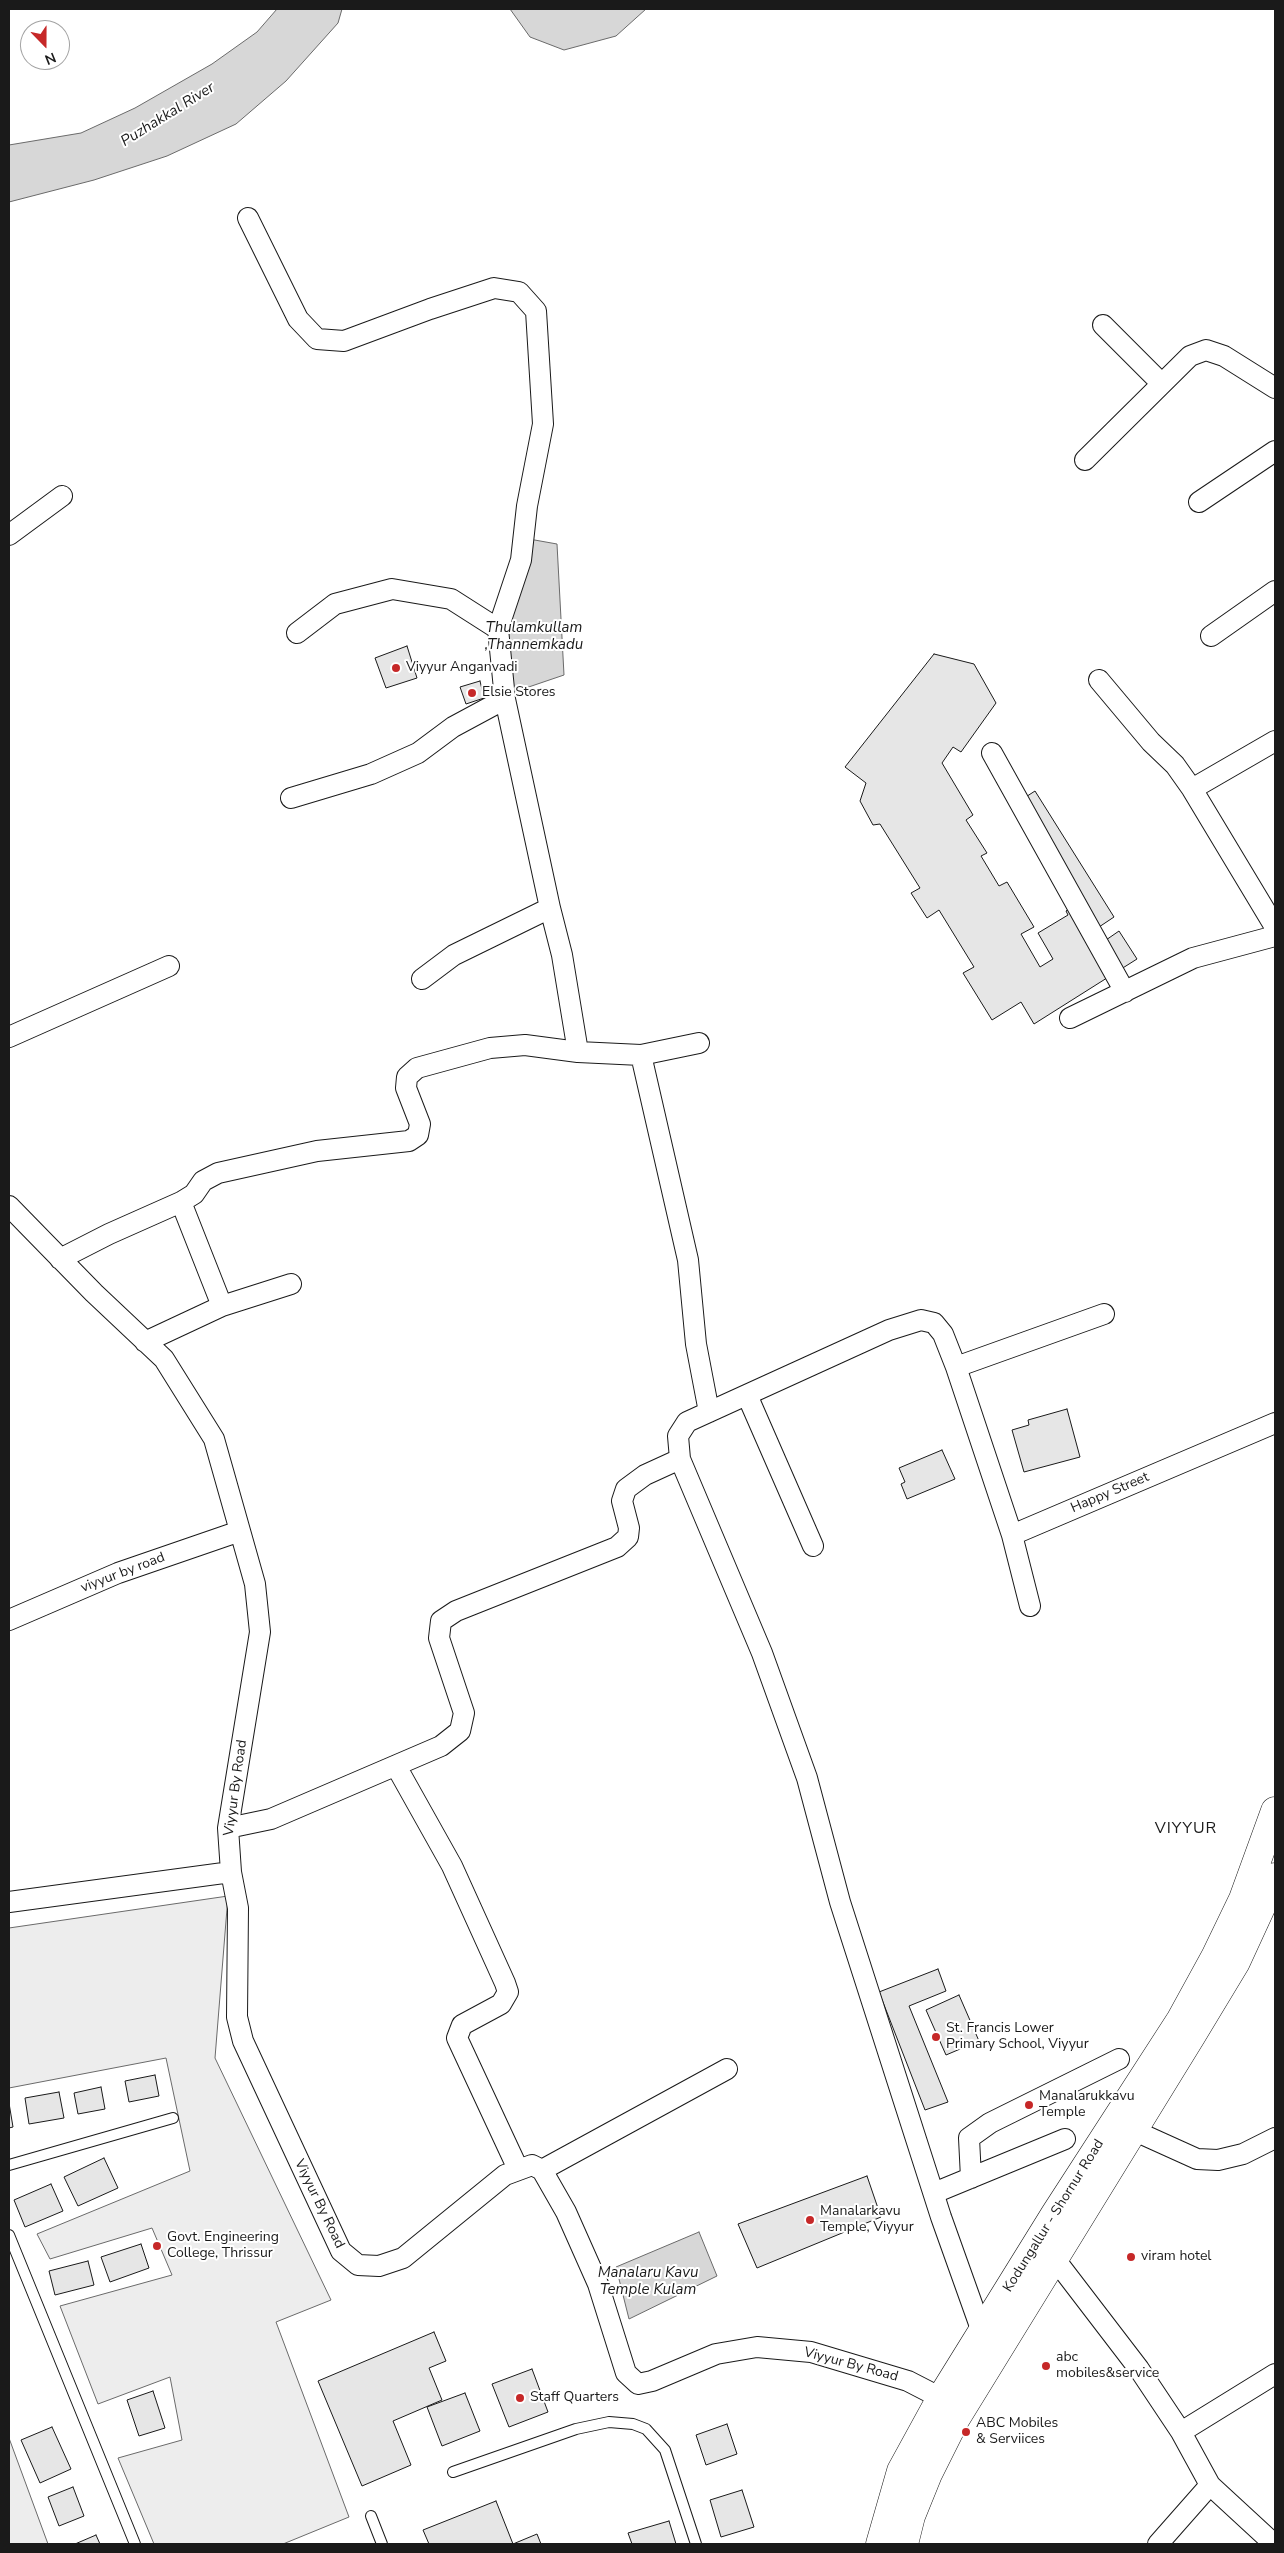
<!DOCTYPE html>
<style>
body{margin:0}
#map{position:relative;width:1284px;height:2553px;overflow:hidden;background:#fff;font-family:"Nunito Sans",sans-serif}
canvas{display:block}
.frame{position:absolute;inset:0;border:10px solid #1a1a1a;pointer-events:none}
.north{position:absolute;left:20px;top:20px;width:50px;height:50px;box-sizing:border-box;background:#fff;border:1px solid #a3a3a3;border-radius:50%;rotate:158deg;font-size:14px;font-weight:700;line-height:20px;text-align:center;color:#1a1a1a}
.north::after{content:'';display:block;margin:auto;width:18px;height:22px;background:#c62828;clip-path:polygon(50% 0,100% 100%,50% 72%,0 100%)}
</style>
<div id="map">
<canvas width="1284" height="2553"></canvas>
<div class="frame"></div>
<div class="north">N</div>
</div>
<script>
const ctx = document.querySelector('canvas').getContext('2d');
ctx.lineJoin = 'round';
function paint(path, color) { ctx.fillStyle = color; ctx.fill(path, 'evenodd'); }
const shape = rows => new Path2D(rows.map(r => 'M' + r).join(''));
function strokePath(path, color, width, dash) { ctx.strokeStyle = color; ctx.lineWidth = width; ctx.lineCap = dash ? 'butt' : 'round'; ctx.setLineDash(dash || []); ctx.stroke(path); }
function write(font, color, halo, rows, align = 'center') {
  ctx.font = font + ' "Nunito Sans",sans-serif'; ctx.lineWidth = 4; ctx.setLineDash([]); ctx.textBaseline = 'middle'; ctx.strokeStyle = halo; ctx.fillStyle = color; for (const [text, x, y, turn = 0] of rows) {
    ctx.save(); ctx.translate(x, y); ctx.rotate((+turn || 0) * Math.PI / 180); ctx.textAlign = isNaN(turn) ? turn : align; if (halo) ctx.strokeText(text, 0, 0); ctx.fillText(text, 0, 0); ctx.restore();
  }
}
const built = shape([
 [228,1896,215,2058,331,2300,276,2322,349,2517,283,2544,154,2544,118,2458,182,2440,170,2377,98,2404,60,2306,172,2275,152,2228,50,2259,37,2234,190,2171,166,2058,9,2088,9,1928,228,1896],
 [9,2438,48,2544,9,2544,9,2438]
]);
paint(built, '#ededed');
strokePath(built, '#6a6a6a', 1);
const water = shape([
 [277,9,342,9,338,23,286,81,236,124,167,156,94,180,9,202,9,145,81,133,135,108,212,64,257,32,277,9],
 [510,9,646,9,616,36,564,50,530,37,510,9],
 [529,539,557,544,564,675,511,693,505,631,529,539],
 [699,2232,717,2276,629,2319,616,2267,699,2232]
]);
paint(water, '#d7d7d7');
strokePath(water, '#6a6a6a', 1);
const building = shape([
 [407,646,417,678,386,688,375,658,407,646],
 [934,654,974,664,996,703,961,752,953,747,942,763,973,815,966,820,987,853,981,856,999,886,1007,882,1034,927,1021,934,1040,967,1053,959,1038,933,1068,915,1066,911,1080,900,1018,802,1035,791,1114,917,1099,927,1106,940,1119,931,1137,959,1034,1024,1021,1002,992,1020,963,973,974,967,939,910,927,918,911,893,920,888,880,824,873,825,860,801,866,783,845,767,934,654],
 [480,681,484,698,466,704,460,687,480,681],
 [1067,1409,1080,1457,1024,1472,1012,1430,1029,1425,1028,1420,1067,1409],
 [942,1450,955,1479,907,1499,901,1484,905,1482,899,1468,942,1450],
 [938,1969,946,1991,909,2006,948,2102,925,2110,879,1992,938,1969],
 [959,1995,979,2041,946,2055,926,2010,959,1995],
 [155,2075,159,2096,129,2102,125,2081,155,2075],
 [101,2087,105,2109,78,2114,74,2093,101,2087],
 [59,2092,64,2118,29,2124,25,2098,59,2092],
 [9,2103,13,2127,9,2128,9,2103],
 [104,2158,118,2188,78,2206,64,2177,104,2158],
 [867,2176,881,2217,757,2268,738,2224,867,2176],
 [51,2184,63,2211,25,2227,14,2200,51,2184],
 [141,2244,149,2268,110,2282,101,2257,141,2244],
 [88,2261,94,2285,55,2295,49,2271,88,2261],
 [434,2332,446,2361,429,2368,442,2400,393,2421,411,2465,362,2486,318,2381,434,2332],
 [532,2369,548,2412,509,2427,492,2384,532,2369],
 [153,2391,165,2428,139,2436,127,2400,153,2391],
 [465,2393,480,2431,442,2446,427,2407,465,2393],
 [727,2424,737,2454,706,2465,696,2435,727,2424],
 [52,2427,71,2469,40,2483,21,2440,52,2427],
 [73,2487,84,2516,59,2526,48,2497,73,2487],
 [742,2490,754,2527,721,2537,710,2500,742,2490],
 [496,2501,513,2544,537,2534,541,2544,429,2544,423,2530,496,2501],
 [669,2521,676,2544,632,2544,628,2533,669,2521],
 [96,2535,100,2544,75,2544,96,2535]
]);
paint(building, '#e6e6e6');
strokePath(building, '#1a1a1a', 1);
const lane = shape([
 [9,2165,173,2118],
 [9,2235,135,2544],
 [453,2472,576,2429,609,2422,633,2424,646,2429,665,2450,696,2544],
 [371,2516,382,2544]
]);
const street = shape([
 [248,218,298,319,317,339,344,341,430,309,494,288,519,292,536,311,543,424,527,506,521,560,498,629,505,699,550,908,454,955,422,979],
 [1103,325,1161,383],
 [1085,460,1190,356,1206,350,1224,356,1275,388],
 [1199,502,1275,451],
 [9,535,62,496],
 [297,633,335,604,392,589,451,599,498,629],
 [1211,636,1275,591],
 [1099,680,1151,742,1175,765,1192,789,1275,927],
 [992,753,1125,992],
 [1192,789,1275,741],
 [291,798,371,774,418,753,453,727,505,699],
 [550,908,562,955,578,1052],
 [1070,1018,1193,958,1275,936],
 [9,1037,169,966],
 [641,1055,688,1260,696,1344,709,1412],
 [181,1202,222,1306],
 [9,1206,94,1293,164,1359,214,1439,255,1584,260,1632,228,1828,231,1872,238,1908,237,2017,243,2041,341,2251,358,2265,379,2266,403,2258,505,2175,532,2165,542,2170,566,2212,598,2284,626,2373,638,2384,652,2381,716,2354,757,2347,811,2352,908,2381,941,2398],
 [60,1259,109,1234,181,1202,194,1194,203,1181,218,1173,317,1151,409,1141,418,1135,420,1124,406,1088,407,1077,417,1068,490,1048,525,1045,578,1052,641,1055,699,1043],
 [145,1342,222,1306,291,1284],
 [956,1367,1104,1314],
 [747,1395,813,1546],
 [1030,1606,1012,1535,1275,1423],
 [9,1620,118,1573,240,1531],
 [396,1766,452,1866,505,1983,508,1992,501,2004,462,2025,457,2038,518,2169],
 [228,1828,271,1819,441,1746,460,1731,464,1713,439,1638,441,1621,456,1611,617,1547,628,1537,629,1528,622,1501,626,1489,645,1475,680,1459],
 [9,1902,231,1872],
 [1135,2131,1197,2159,1218,2160,1243,2154,1275,2138],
 [542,2170,727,2069],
 [971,2178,969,2138,990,2123,1119,2059],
 [934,2193,1065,2139],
 [1054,2258,1139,2369,1181,2432,1210,2485,1274,2544],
 [982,2332,941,2217,840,1902,807,1778,762,1653,680,1459,678,1436,687,1422,889,1330,921,1320,934,1323,943,1334,956,1367,1012,1535],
 [1181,2432,1275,2374],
 [1158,2544,1210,2485]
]);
const primary = shape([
 [880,2544,901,2471,941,2398,1055,2214,1181,2019,1215,1957,1243,1899,1275,1811],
 [904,2544,911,2516,928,2474,955,2420,1192,2035,1236,1962,1275,1877]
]);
strokePath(lane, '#1a1a1a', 12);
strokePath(street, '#1a1a1a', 22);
strokePath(primary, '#1a1a1a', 29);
strokePath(lane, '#fff', 10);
strokePath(street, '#fff', 20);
strokePath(primary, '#fff', 28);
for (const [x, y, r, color] of [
 [396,668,5,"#c62828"],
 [472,693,5,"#c62828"],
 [936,2037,5,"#c62828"],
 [1029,2105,5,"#c62828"],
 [810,2220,5,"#c62828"],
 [157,2246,5,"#c62828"],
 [1131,2257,5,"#c62828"],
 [1046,2366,5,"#c62828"],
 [520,2398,5,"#c62828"],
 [966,2432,5,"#c62828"]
]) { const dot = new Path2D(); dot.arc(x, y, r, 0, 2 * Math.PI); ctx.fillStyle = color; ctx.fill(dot); strokePath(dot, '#fff', 2); }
write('14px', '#1a1a1a', '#fff', [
 ["Viyyur Anganvadi",406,668],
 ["Elsie Stores",482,693],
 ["St. Francis Lower",946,2029],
 ["Primary School, Viyyur",946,2045],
 ["Manalarukkavu",1039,2097],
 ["Temple",1039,2113],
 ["Manalarkavu",820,2212],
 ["Temple, Viyyur",820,2228],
 ["Govt. Engineering",167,2238],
 ["College, Thrissur",167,2254],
 ["viram hotel",1141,2257],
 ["abc",1056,2358],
 ["mobiles&service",1056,2374],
 ["Staff Quarters",530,2398],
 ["ABC Mobiles",976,2424],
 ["& Serviices",976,2440]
], 'left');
write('14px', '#1a1a1a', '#fff', [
 ["Happy Street",1110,1493,-23],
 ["viyyur by road",123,1573,-21],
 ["Viyyur By Road",236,1788,-82],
 ["Viyyur By Road",319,2204,64],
 ["Kodungallur - Shornur Road",1054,2216,-58],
 ["Viyyur By Road",851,2365,15]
]);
write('italic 15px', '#1a1a1a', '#fff', [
 ["Puzhakkal River",168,115,-32],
 ["Thulamkullam",534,628],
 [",Thannemkadu",534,645],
 ["Manalaru Kavu",648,2273],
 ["Temple Kulam",648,2290]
]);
ctx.letterSpacing = '1px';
write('16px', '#1a1a1a', '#fff', [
 ["VIYYUR",1186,1829]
]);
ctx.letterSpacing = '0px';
</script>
